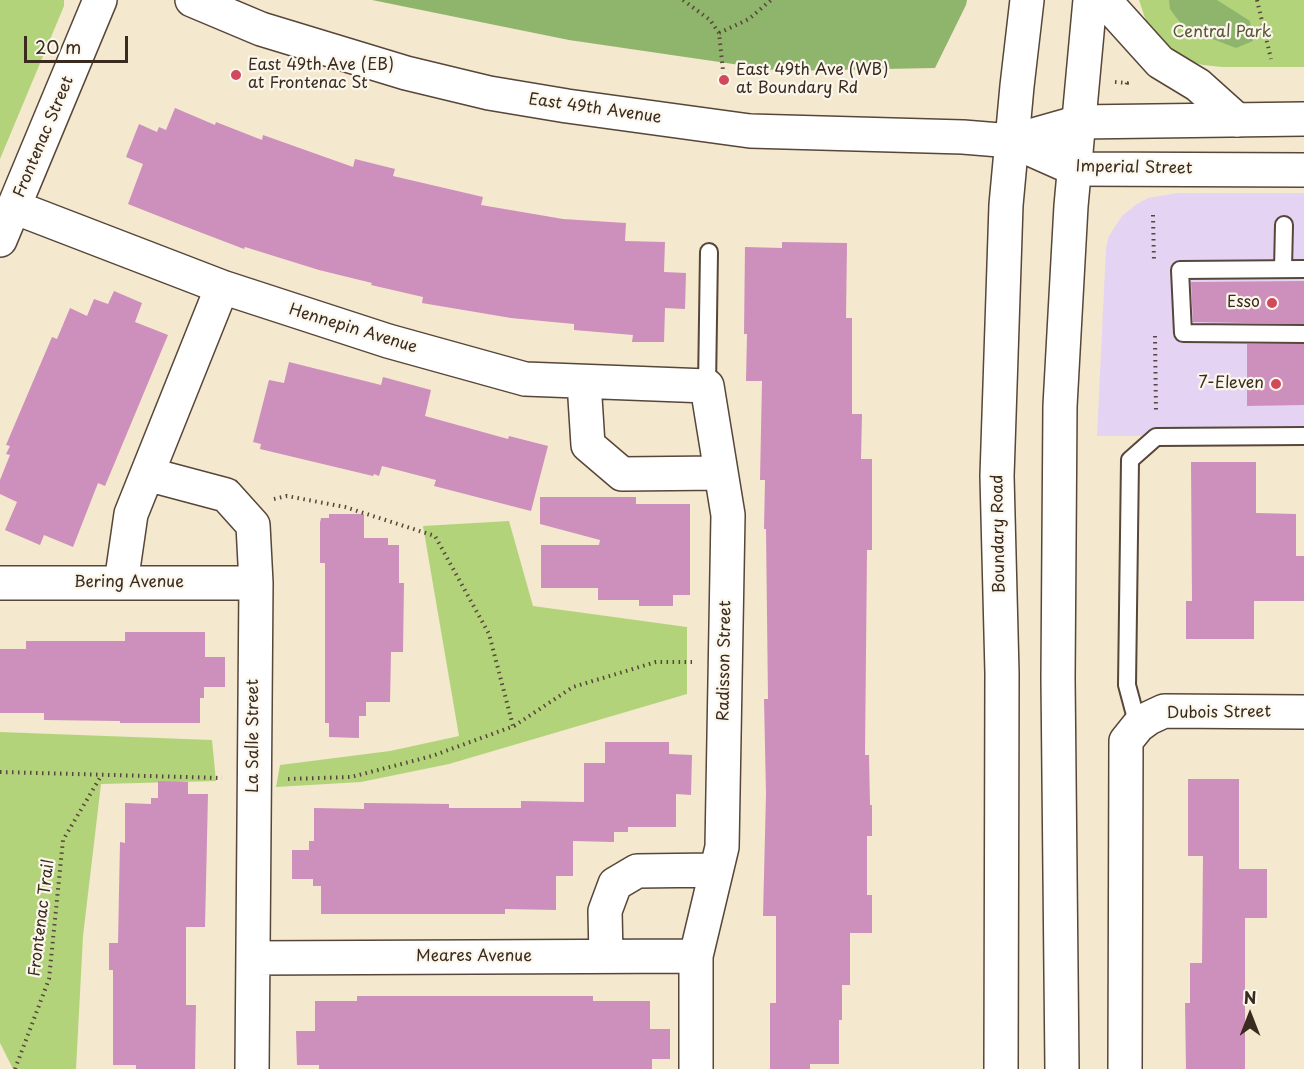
<!DOCTYPE html>
<style>
body{margin:0}
#map{position:relative;width:1304px;height:1069px;overflow:hidden;background:#f4e8cf;font-family:"Playpen Sans",sans-serif}
canvas{display:block}
.north{position:absolute;left:1220px;top:985px;width:60px;height:60px;-webkit-text-stroke:4px #fbf7ec;paint-order:stroke;rotate:0deg;font-size:16px;font-weight:700;line-height:24px;text-align:center;color:#3b2a1e}
.north::after{content:'';display:block;margin:auto;width:21px;height:27px;background:#3b2a1e;clip-path:polygon(50% 0,100% 100%,50% 72%,0 100%)}
.scale{position:absolute;left:24px;top:36px;width:104px;height:27px;box-sizing:border-box;border:3px solid #3b2a1e;border-top:0;padding-left:8px;font-size:18px;line-height:21px;white-space:nowrap;color:#3b2a1e;-webkit-text-stroke:4px #fbf7ec;paint-order:stroke}
</style>
<div id="map">
<canvas width="1304" height="1069"></canvas>
<div class="north">N</div>
<div class="scale">20 m</div>
</div>
<script>
const ctx = document.querySelector('canvas').getContext('2d');
ctx.lineJoin = 'round';
function paint(path, color) { ctx.fillStyle = color; ctx.fill(path, 'evenodd'); }
const shape = rows => new Path2D(rows.map(r => 'M' + r).join(''));
function strokePath(path, color, width, dash) { ctx.strokeStyle = color; ctx.lineWidth = width; ctx.lineCap = dash ? 'butt' : 'round'; ctx.setLineDash(dash || []); ctx.stroke(path); }
function write(font, color, halo, rows, align = 'center') {
  ctx.font = font + ' "Playpen Sans",sans-serif'; ctx.lineWidth = 4.5; ctx.setLineDash([]); ctx.textBaseline = 'middle'; ctx.strokeStyle = halo; ctx.fillStyle = color; for (const [text, x, y, turn = 0] of rows) {
    ctx.save(); ctx.translate(x, y); ctx.rotate((+turn || 0) * Math.PI / 180); ctx.textAlign = isNaN(turn) ? turn : align; if (halo) ctx.strokeText(text, 0, 0); ctx.fillText(text, 0, 0); ctx.restore();
  }
}
paint(shape([
 [1178,193,1304,193,1304,436,1097,436,1106,248,1109,236,1122,216,1137,204,1148,198]
]), '#e4d3f2');
paint(shape([
 [0,0,64,0,64,6,0,159],
 [1139,0,1304,0,1304,67,1222,67,1203,65,1182,59,1167,50,1149,30],
 [509,521,533,606,687,627,687,694,449,764,361,782,276,787,280,765,390,751,459,736,423,526],
 [0,732,212,740,216,781,101,784,83,936,76,1069,13,1069,0,1043]
]), '#b3d37b');
paint(shape([
 [372,0,967,0,966,5,935,68,781,71,569,40],
 [1169,0,1217,0,1250,21,1253,41,1236,48,1184,28,1170,9]
]), '#8eb56b');
paint(shape([
 [175,108,215,125,216,122,262,140,263,135,353,167,355,159,395,169,393,176,483,197,481,205,563,219,626,223,625,241,665,242,664,272,686,273,685,309,665,308,664,342,632,342,633,335,574,330,574,324,511,318,422,303,423,297,371,285,372,283,319,270,245,247,244,249,176,223,128,204,143,164,126,157,139,124,157,132,159,127,166,130],
 [782,242,847,243,846,318,852,318,852,414,862,414,861,459,872,459,872,550,867,550,865,755,869,755,870,805,872,805,872,836,867,836,867,895,872,895,872,933,850,933,850,985,842,985,842,1020,839,1020,839,1064,810,1064,810,1069,770,1069,770,1003,776,1003,776,916,763,916,766,794,764,699,768,699,766,529,764,529,765,480,760,480,762,381,746,381,747,334,744,334,745,247,782,248],
 [1304,281,1304,324,1193,322,1191,282],
 [114,291,142,303,135,322,168,335,105,486,98,483,73,547,44,535,40,545,5,530,17,502,0,494,0,480,10,455,6,454,10,446,6,445,52,337,57,339,70,308,87,316,94,299,108,304],
 [1247,344,1304,344,1304,405,1247,406],
 [289,362,381,385,383,377,431,390,425,416,508,439,509,436,548,446,531,511,434,486,436,480,382,466,379,476,374,474,373,476,260,449,261,444,253,442,269,380,284,383],
 [1191,462,1256,462,1256,513,1296,514,1296,556,1304,556,1304,601,1254,601,1254,639,1186,639,1186,601,1192,601],
 [540,497,636,497,636,504,690,504,690,595,673,595,673,606,639,606,639,600,598,600,598,588,541,588,541,545,599,545,600,540,540,524],
 [329,514,364,514,364,538,388,538,388,545,399,545,399,583,404,583,403,652,391,652,390,702,366,702,366,716,359,716,359,738,329,737,329,723,325,723,325,563,320,563,320,523,321,518,329,518],
 [125,632,205,632,205,657,225,657,225,687,204,687,204,698,200,698,200,723,120,723,120,721,44,720,44,713,0,713,0,649,26,649,26,641,125,641],
 [605,742,669,742,669,754,692,755,691,795,676,794,676,827,628,827,628,832,614,832,614,842,573,841,573,876,556,876,556,910,505,909,505,914,321,914,321,886,313,886,313,879,292,879,292,850,309,850,309,841,314,841,314,808,364,809,364,803,449,804,449,808,521,808,521,801,584,802,584,763,605,763],
 [1188,779,1239,779,1239,869,1267,869,1267,918,1245,918,1245,1069,1186,1069,1185,1003,1190,1003,1190,963,1202,963,1203,856,1188,856],
 [158,781,188,782,188,794,208,794,205,927,186,927,186,1005,196,1005,195,1069,136,1069,136,1065,113,1065,113,970,109,970,109,943,118,943,120,842,125,843,125,803,151,804,151,798,158,798],
 [357,996,593,996,593,1001,650,1001,650,1029,670,1029,670,1059,652,1059,652,1069,319,1069,319,1065,297,1065,296,1031,315,1031,315,1001,357,1001]
]), '#cd8fbb');
const service = shape([
 [1283,269,1284,225],
 [1304,269,1180,270,1183,333,1304,334],
 [707,386,709,252],
 [1138,726,1127,685,1130,460,1156,437,1304,436]
]);
const minor = shape([
 [14,207,222,287,388,341,525,379,707,386,728,515,722,847,696,956,696,1069],
 [0,240,100,0],
 [584,382,588,445,622,474,721,473],
 [147,474,226,495,253,525,256,583,252,1069],
 [2,583,256,583],
 [121,583,131,514,222,287],
 [606,956,605,911,615,884,637,871,716,870],
 [253,958,696,956],
 [1125,1069,1126,741,1138,726,1149,718,1164,711,1304,712]
]);
const tertiary = shape([
 [192,0,261,29,406,73,489,93,567,106,750,131,963,137,1012,141]
]);
const secondary = shape([
 [1012,141,1075,169,1304,170],
 [1012,141,1079,122,1304,119]
]);
const primary = shape([
 [1104,0,1160,62,1198,85,1237,120],
 [1001,1069,1002,673,997,476,1006,205,1017,86,1027,0],
 [1062,1069,1058,678,1060,406,1071,206,1090,0]
]);
strokePath(service, '#574639', 20);
strokePath(minor, '#574639', 36);
strokePath(tertiary, '#574639', 36);
strokePath(secondary, '#574639', 36);
strokePath(primary, '#574639', 36);
strokePath(shape([
 [683,0,710,20,719,33,724,80],
 [1257,0,1271,59],
 [719,33,749,19,771,0],
 [1115,82,1127,83,1126,87],
 [1153,215,1154,262],
 [1155,336,1156,412],
 [274,499,287,496,345,507,435,536,489,634,513,726],
 [0,772,222,778],
 [288,779,351,777,432,756,514,726,573,687,656,662,692,662],
 [15,1069,49,979,63,840,101,776]
]), '#574639', 4, [1.5, 4.5]);
strokePath(service, '#fff', 16);
strokePath(minor, '#fff', 33);
strokePath(tertiary, '#fff', 33);
strokePath(secondary, '#fff', 33);
strokePath(primary, '#fff', 33);
for (const [x, y, r, color] of [
 [236,75,6,"#d1495b"],
 [724,80,6,"#d1495b"],
 [1272,303,6,"#d1495b"],
 [1276,384,6,"#d1495b"]
]) { const dot = new Path2D(); dot.arc(x, y, r, 0, 2 * Math.PI); ctx.fillStyle = color; ctx.fill(dot); strokePath(dot, '#fbf7ec', 2); }
write('16px', '#595435', '#fbf7ec', [
 ["Central Park",1222,33]
]);
write('16px', '#3b2a1e', '#fbf7ec', [
 ["East 49th Ave (EB)",248,66],
 ["at Frontenac St",248,84],
 ["East 49th Ave (WB)",736,71],
 ["at Boundary Rd",736,89],
 ["Esso",1260,303,"right"],
 ["7-Eleven",1264,384,"right"]
], 'left');
write('16px', '#3b2a1e', '#fbf7ec', [
 ["East 49th Avenue",595,109,8],
 ["Frontenac Street",44,137,-67],
 ["Imperial Street",1134,168,1],
 ["Hennepin Avenue",353,329,17],
 ["Boundary Road",999,534,-91],
 ["Bering Avenue",129,583],
 ["Radisson Street",725,661,-89],
 ["Dubois Street",1219,713,-1],
 ["La Salle Street",254,736,-90],
 ["Frontenac Trail",42,918,-83],
 ["Meares Avenue",474,957]
]);
</script>
